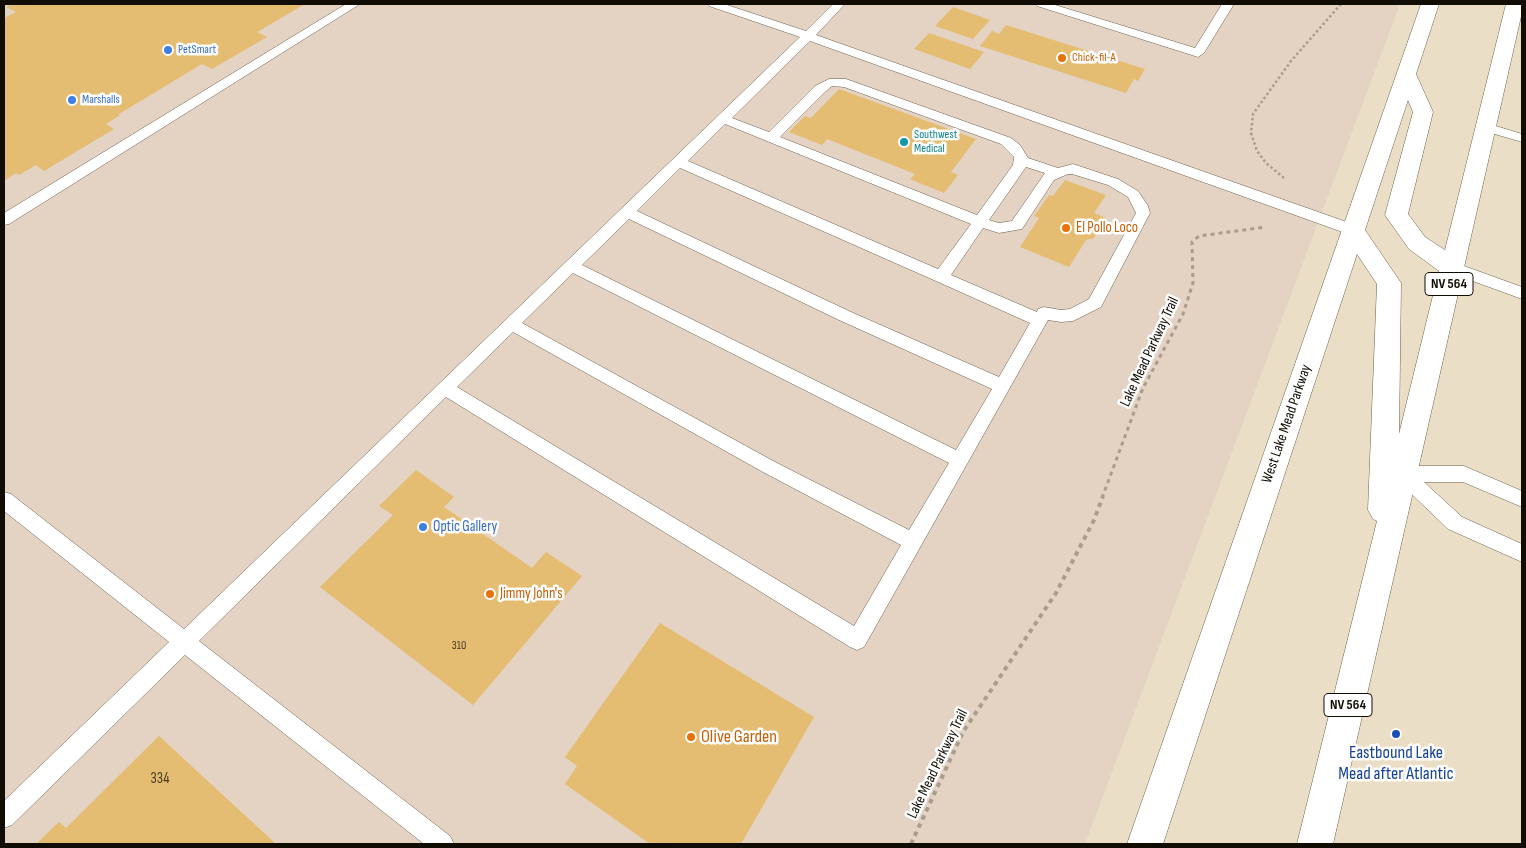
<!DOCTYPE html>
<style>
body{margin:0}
#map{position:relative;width:1526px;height:848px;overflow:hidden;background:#eadec6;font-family:"Sofia Sans Condensed",sans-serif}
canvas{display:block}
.frame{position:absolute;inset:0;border:5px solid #110d05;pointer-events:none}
</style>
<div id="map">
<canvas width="1526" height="848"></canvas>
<div class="frame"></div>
</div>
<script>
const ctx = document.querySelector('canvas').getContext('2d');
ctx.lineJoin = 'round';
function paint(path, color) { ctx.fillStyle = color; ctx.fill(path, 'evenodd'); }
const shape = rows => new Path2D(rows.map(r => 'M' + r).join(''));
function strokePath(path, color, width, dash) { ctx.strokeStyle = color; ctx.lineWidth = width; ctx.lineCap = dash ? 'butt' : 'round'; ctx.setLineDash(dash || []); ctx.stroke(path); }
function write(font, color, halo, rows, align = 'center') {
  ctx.font = font + ' "Sofia Sans Condensed",sans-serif'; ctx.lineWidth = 5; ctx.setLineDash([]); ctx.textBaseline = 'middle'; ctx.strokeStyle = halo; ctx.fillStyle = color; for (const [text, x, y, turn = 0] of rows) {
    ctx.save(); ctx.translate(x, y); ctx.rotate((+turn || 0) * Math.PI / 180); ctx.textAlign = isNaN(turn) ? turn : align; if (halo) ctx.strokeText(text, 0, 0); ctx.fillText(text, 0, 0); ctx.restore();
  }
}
paint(shape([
 [4,4,1400,4,1085,844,4,844]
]), '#e4d2c2');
paint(shape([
 [12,4,305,4,257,32,267,37,212,69,202,64,119,114,120,115,106,124,114,129,44,171,36,165,19,175,16,173,4,181,4,18,16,12,6,7],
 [953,7,990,20,973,39,935,26],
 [1006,25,1145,69,1138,81,1134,79,1126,93,980,46,992,31,999,34],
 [929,33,984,52,970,69,914,49],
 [839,89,976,139,951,172,958,175,944,193,910,179,915,174,827,139,822,145,789,132,805,116,811,118],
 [1065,180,1106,195,1094,213,1106,218,1094,238,1086,240,1069,267,1020,247,1039,218,1034,216,1049,195,1053,196],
 [416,470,454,497,444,507,532,568,546,552,582,576,473,705,320,587,393,515,379,506],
 [660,623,814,717,741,844,650,844,565,784,577,766,565,757],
 [159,736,276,844,36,844,59,822,66,828]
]), '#e4bd72');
const lane = shape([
 [346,4,360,4,9,224,4,225,4,213,346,4],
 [707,4,724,4,806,31,833,4,845,4,816,35,1358,226,1360,230,1358,234,1353,235,1348,234,810,41,732,118,769,132,815,86,829,79,846,79,1011,138,1020,145,1028,158,1058,168,1073,164,1118,179,1138,191,1148,206,1150,213,1101,307,1073,321,1061,322,1048,320,864,647,857,650,850,647,446,397,199,641,450,836,454,844,424,844,185,655,12,825,4,828,4,801,169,642,4,511,4,492,11,494,184,629,800,37,709,6,707,4],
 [832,86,844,87,1001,144,1014,157,1013,165,977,215,780,137,825,92,832,86],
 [725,124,971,224,938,269,688,161,725,124],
 [1026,167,1045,173,1012,221,999,223,989,220,1026,167],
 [680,168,936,281,1030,323,999,377,851,312,637,211,680,168],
 [1068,174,1072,174,1108,185,1128,197,1136,213,1089,299,1070,309,1061,310,1044,307,1038,309,1037,312,951,275,983,228,999,233,1022,229,1054,180,1068,174],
 [629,219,839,320,992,389,956,450,582,265,629,219],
 [573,273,949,463,909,530,775,462,522,323,573,273],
 [513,332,763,472,901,545,854,626,457,387,513,332],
 [1035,4,1052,4,1195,48,1222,4,1234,4,1204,53,1198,57,1037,6,1035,4],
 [1486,123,1522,134,1522,142,1481,130,1479,127,1486,123],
 [1453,262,1522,287,1522,299,1448,272,1445,268,1448,264,1453,262],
 [1403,466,1464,466,1522,491,1522,507,1463,482,1424,482,1462,517,1522,544,1522,562,1448,529,1397,480,1394,474,1397,468,1403,466]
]);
const primary = shape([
 [1421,4,1439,4,1416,74,1433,112,1408,214,1425,237,1445,250,1506,4,1522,4,1522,12,1333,844,1297,844,1377,521,1373,519,1368,510,1377,284,1357,254,1163,844,1127,844,1421,4],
 [1408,100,1413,112,1385,215,1409,249,1439,271,1399,434,1401,283,1365,230,1408,100]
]);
strokePath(lane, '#6c614c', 1);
strokePath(primary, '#6c614c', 1);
strokePath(shape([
 [1284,178,1266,163,1257,151,1251,133,1253,114,1291,61,1341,4]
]), '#a89e8b', 2.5, [2.5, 2.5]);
strokePath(shape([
 [1102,498,1143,388,1183,314,1193,283,1192,242,1199,236,1266,227]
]), '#a89e8b', 3, [4, 4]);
strokePath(shape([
 [911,844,963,732,1056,593,1094,520,1103,496]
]), '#a89e8b', 4, [4.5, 4.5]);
paint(lane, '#fff');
paint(primary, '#fff');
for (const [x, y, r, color] of [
 [168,50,5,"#3f7fe0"],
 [1062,58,5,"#e8710a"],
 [72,100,5,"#3f7fe0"],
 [904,142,5,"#0f9aa8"],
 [1066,228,5,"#e8710a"],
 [423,527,5,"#3f7fe0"],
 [490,594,5,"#e8710a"],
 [1396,734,5,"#1a4fb4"],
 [691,737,5,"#e8710a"]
]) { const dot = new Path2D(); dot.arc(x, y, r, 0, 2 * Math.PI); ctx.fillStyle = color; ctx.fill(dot); strokePath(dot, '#fff', 2); }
write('12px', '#366cbe', '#fff', [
 ["PetSmart",178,50],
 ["Marshalls",82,100]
], 'left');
write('12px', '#c56008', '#fff', [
 ["Chick-fil-A",1072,58]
], 'left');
write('12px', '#0d838f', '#fff', [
 ["Southwest",914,135],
 ["Medical",914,149]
], 'left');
write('12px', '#463920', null, [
 ["310",459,646]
]);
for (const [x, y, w] of [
 [1449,284,48],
 [1348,705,48]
]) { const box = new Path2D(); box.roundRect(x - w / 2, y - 11.5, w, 23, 4); ctx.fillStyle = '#fff'; ctx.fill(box); strokePath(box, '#110d05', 1); }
write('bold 14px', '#110d05', null, [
 ["NV 564",1449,284],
 ["NV 564",1348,705]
]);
write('15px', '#c56008', '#fff', [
 ["El Pollo Loco",1076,228],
 ["Jimmy John's",500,594]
], 'left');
write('15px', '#110d05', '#fff', [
 ["Lake Mead Parkway Trail",1150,352,-65],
 ["West Lake Mead Parkway",1287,424,-71],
 ["Lake Mead Parkway Trail",938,764,-64]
]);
write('15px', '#366cbe', '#fff', [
 ["Optic Gallery",433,527]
], 'left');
write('15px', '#463920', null, [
 ["334",160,779]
]);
write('18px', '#c56008', '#fff', [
 ["Olive Garden",701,737]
], 'left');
write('18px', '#164399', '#fff', [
 ["Eastbound Lake",1396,753],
 ["Mead after Atlantic",1396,774]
]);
</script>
